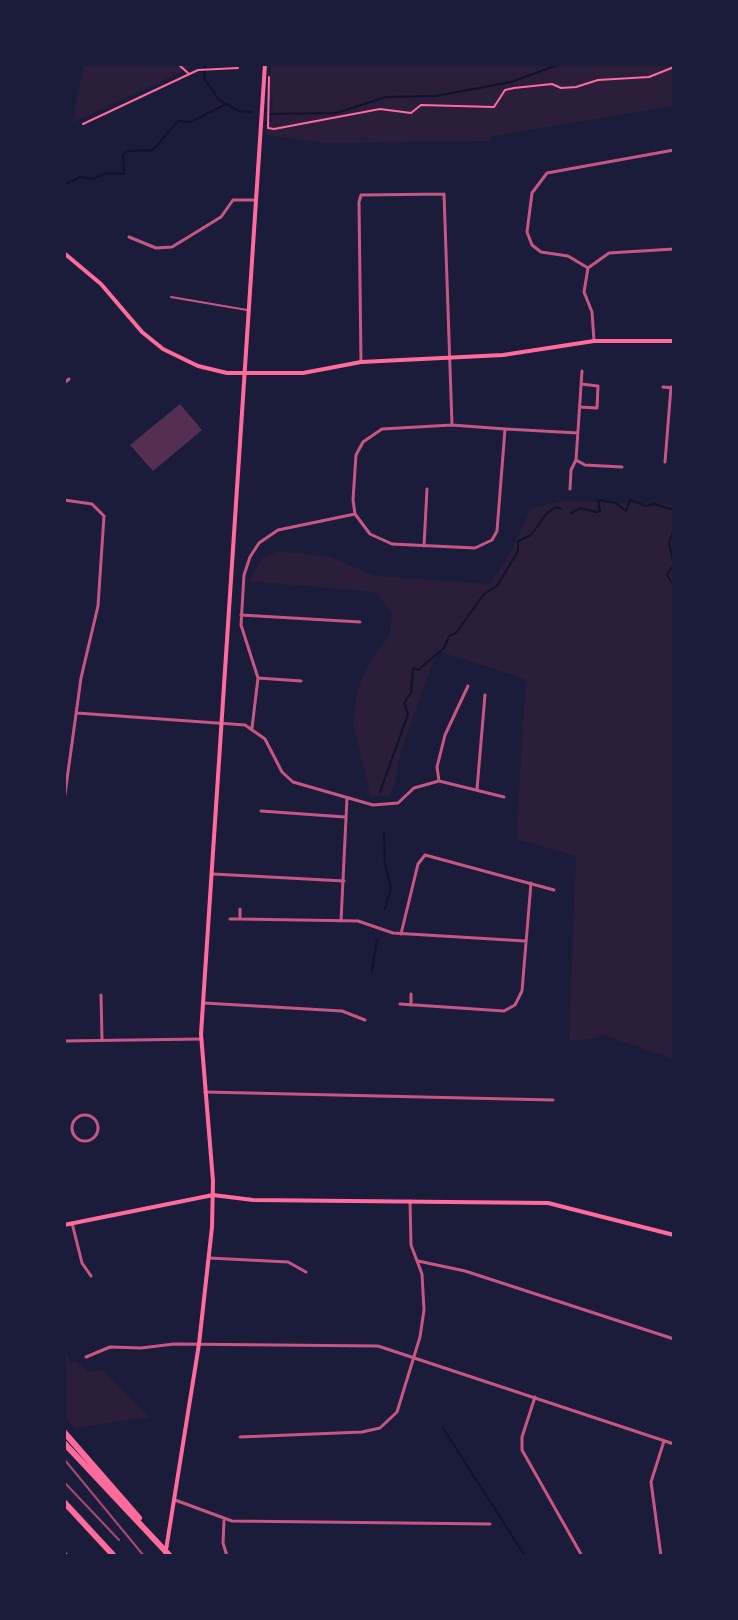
<!DOCTYPE html>
<style>
body{margin:0}
#map{position:relative;width:738px;height:1620px;overflow:hidden;background:#1b1b3a;font-family:Arial,sans-serif}
canvas{display:block}
.frame{position:absolute;inset:0;border:66px solid #1b1b3a;pointer-events:none}
</style>
<div id="map">
<canvas width="738" height="1620"></canvas>
<div class="frame"></div>
</div>
<script>
const ctx = document.querySelector('canvas').getContext('2d');
ctx.lineJoin = 'round';
function paint(path, color) { ctx.fillStyle = color; ctx.fill(path, 'evenodd'); }
const shape = rows => new Path2D(rows.map(r => 'M' + r).join(''));
function strokePath(path, color, width, dash) { ctx.strokeStyle = color; ctx.lineWidth = width; ctx.lineCap = dash ? 'butt' : 'round'; ctx.setLineDash(dash || []); ctx.stroke(path); }
paint(shape([
 [84,64,198,64,72,123],
 [271,64,674,64,674,106,492,136,491,141,325,143,266,135,267,122,272,122,273,100,268,99],
 [561,501,674,504,674,1059,600,1034,599,1038,569,1041,576,856,516,839,526,679,437,651,400,754,394,786,389,796,371,796,353,724,357,691,368,664,389,636,392,613,375,592,249,581,262,558,279,551,330,557,375,576,490,584,507,559,531,509],
 [64,1345,70,1362,77,1361,88,1372,102,1369,149,1417,75,1428,64,1416]
]), '#2a1e3b');
strokePath(shape([
 [205,64,204,78,219,100,239,111,251,112],
 [270,114,336,113,386,97,436,96,511,82,557,65,599,64],
 [64,185,80,177,93,179,106,173,124,174,123,155,127,151,153,150,178,121,191,122,224,105],
 [571,513,581,508,596,512,600,511,598,500,616,503,626,511,630,500,646,506,654,504,674,510],
 [674,529,669,543,674,564,667,575,674,586],
 [380,792,408,714,404,703,411,693,413,668,418,670,444,648,449,636,456,633,484,594,497,586,518,551,518,541,531,535,546,514,556,507,561,509],
 [384,832,385,864,391,888,385,909],
 [372,971,377,940],
 [443,1428,525,1556]
]), '#12122b', 2);
paint(shape([
 [180,404,202,430,153,471,130,445]
]), '#542f53');
strokePath(shape([
 [178,64,188,73],
 [269,77,268,128,274,129,380,109,411,113,421,105,494,107,505,90,514,88,552,84,561,88,576,87,598,80,649,77,674,67],
 [83,124,198,70,238,68]
]), '#ff6b9d', 2);
strokePath(shape([
 [171,297,247,310]
]), '#c65784', 2);
strokePath(shape([
 [674,150,547,173,532,193,527,232,532,245,541,252,568,256,588,268,609,253,674,249],
 [444,194,452,425],
 [361,195,444,194],
 [129,237,156,248,172,247,221,217,233,200,256,200],
 [588,268,584,292,592,312,594,341],
 [361,362,359,202,361,195],
 [64,383,69,379],
 [663,387,674,388],
 [580,407,597,408,598,386,581,384],
 [452,425,505,429,497,531,492,540,475,548,392,544,370,534,355,514,353,500,356,455,363,442,382,429,452,425],
 [506,429,578,433],
 [576,460,585,465,622,467],
 [665,462,671,387],
 [570,489,571,470,576,460,582,371],
 [64,500,92,504,104,516,98,606,81,678,64,801],
 [424,546,427,489],
 [241,615,360,622],
 [258,678,301,681],
 [77,713,245,725,265,739,282,772,293,782,373,805,398,803,414,788,439,781,504,797],
 [252,728,258,678,241,625,244,575,250,557,259,543,278,530,355,514],
 [439,781,437,767,445,735,468,686],
 [477,789,485,695],
 [261,811,345,817],
 [213,874,344,881],
 [230,919,240,919,240,909],
 [240,919,358,921,393,933,525,941],
 [341,921,347,798],
 [401,934,418,864,425,855,554,890],
 [101,995,102,1039],
 [204,1003,342,1011,365,1020],
 [400,1004,504,1011,515,1005,522,991,531,883],
 [411,1005,411,994],
 [64,1041,201,1039],
 [205,1092,553,1100],
 '72 1128a13 13 0 1 1 26 0a13 13 0 1 1-26 0Z',
 [72,1223,82,1263,91,1276],
 [209,1258,288,1262,306,1272],
 [418,1261,465,1271,674,1339],
 [86,1357,110,1347,141,1348,174,1344,378,1346,674,1444],
 [535,1397,522,1437,522,1450,582,1556],
 [240,1437,362,1432,380,1428,397,1412,420,1337,424,1310,422,1274,411,1245,410,1201],
 [175,1500,232,1521,490,1524],
 [224,1521,223,1543,227,1556],
 [64,1552,68,1556],
 [661,1556,651,1482,664,1441]
]), '#c65784', 3);
strokePath(shape([
 [64,253,101,284,142,332,163,349,198,366,227,373,303,373,361,362,503,355,594,341,674,341],
 [64,1225,213,1195,253,1200,548,1203,674,1235],
 [165,1556,199,1344,212,1227,213,1181,201,1034,265,64]
]), '#ff6b9d', 4);
strokePath(shape([
 [64,1432,139,1518],
 [64,1443,170,1556],
 [64,1502,114,1556]
]), '#ff6b9d', 6);
strokePath(shape([
 [64,1459,144,1556],
 [64,1482,119,1540]
]), '#a44b75', 2);
</script>
